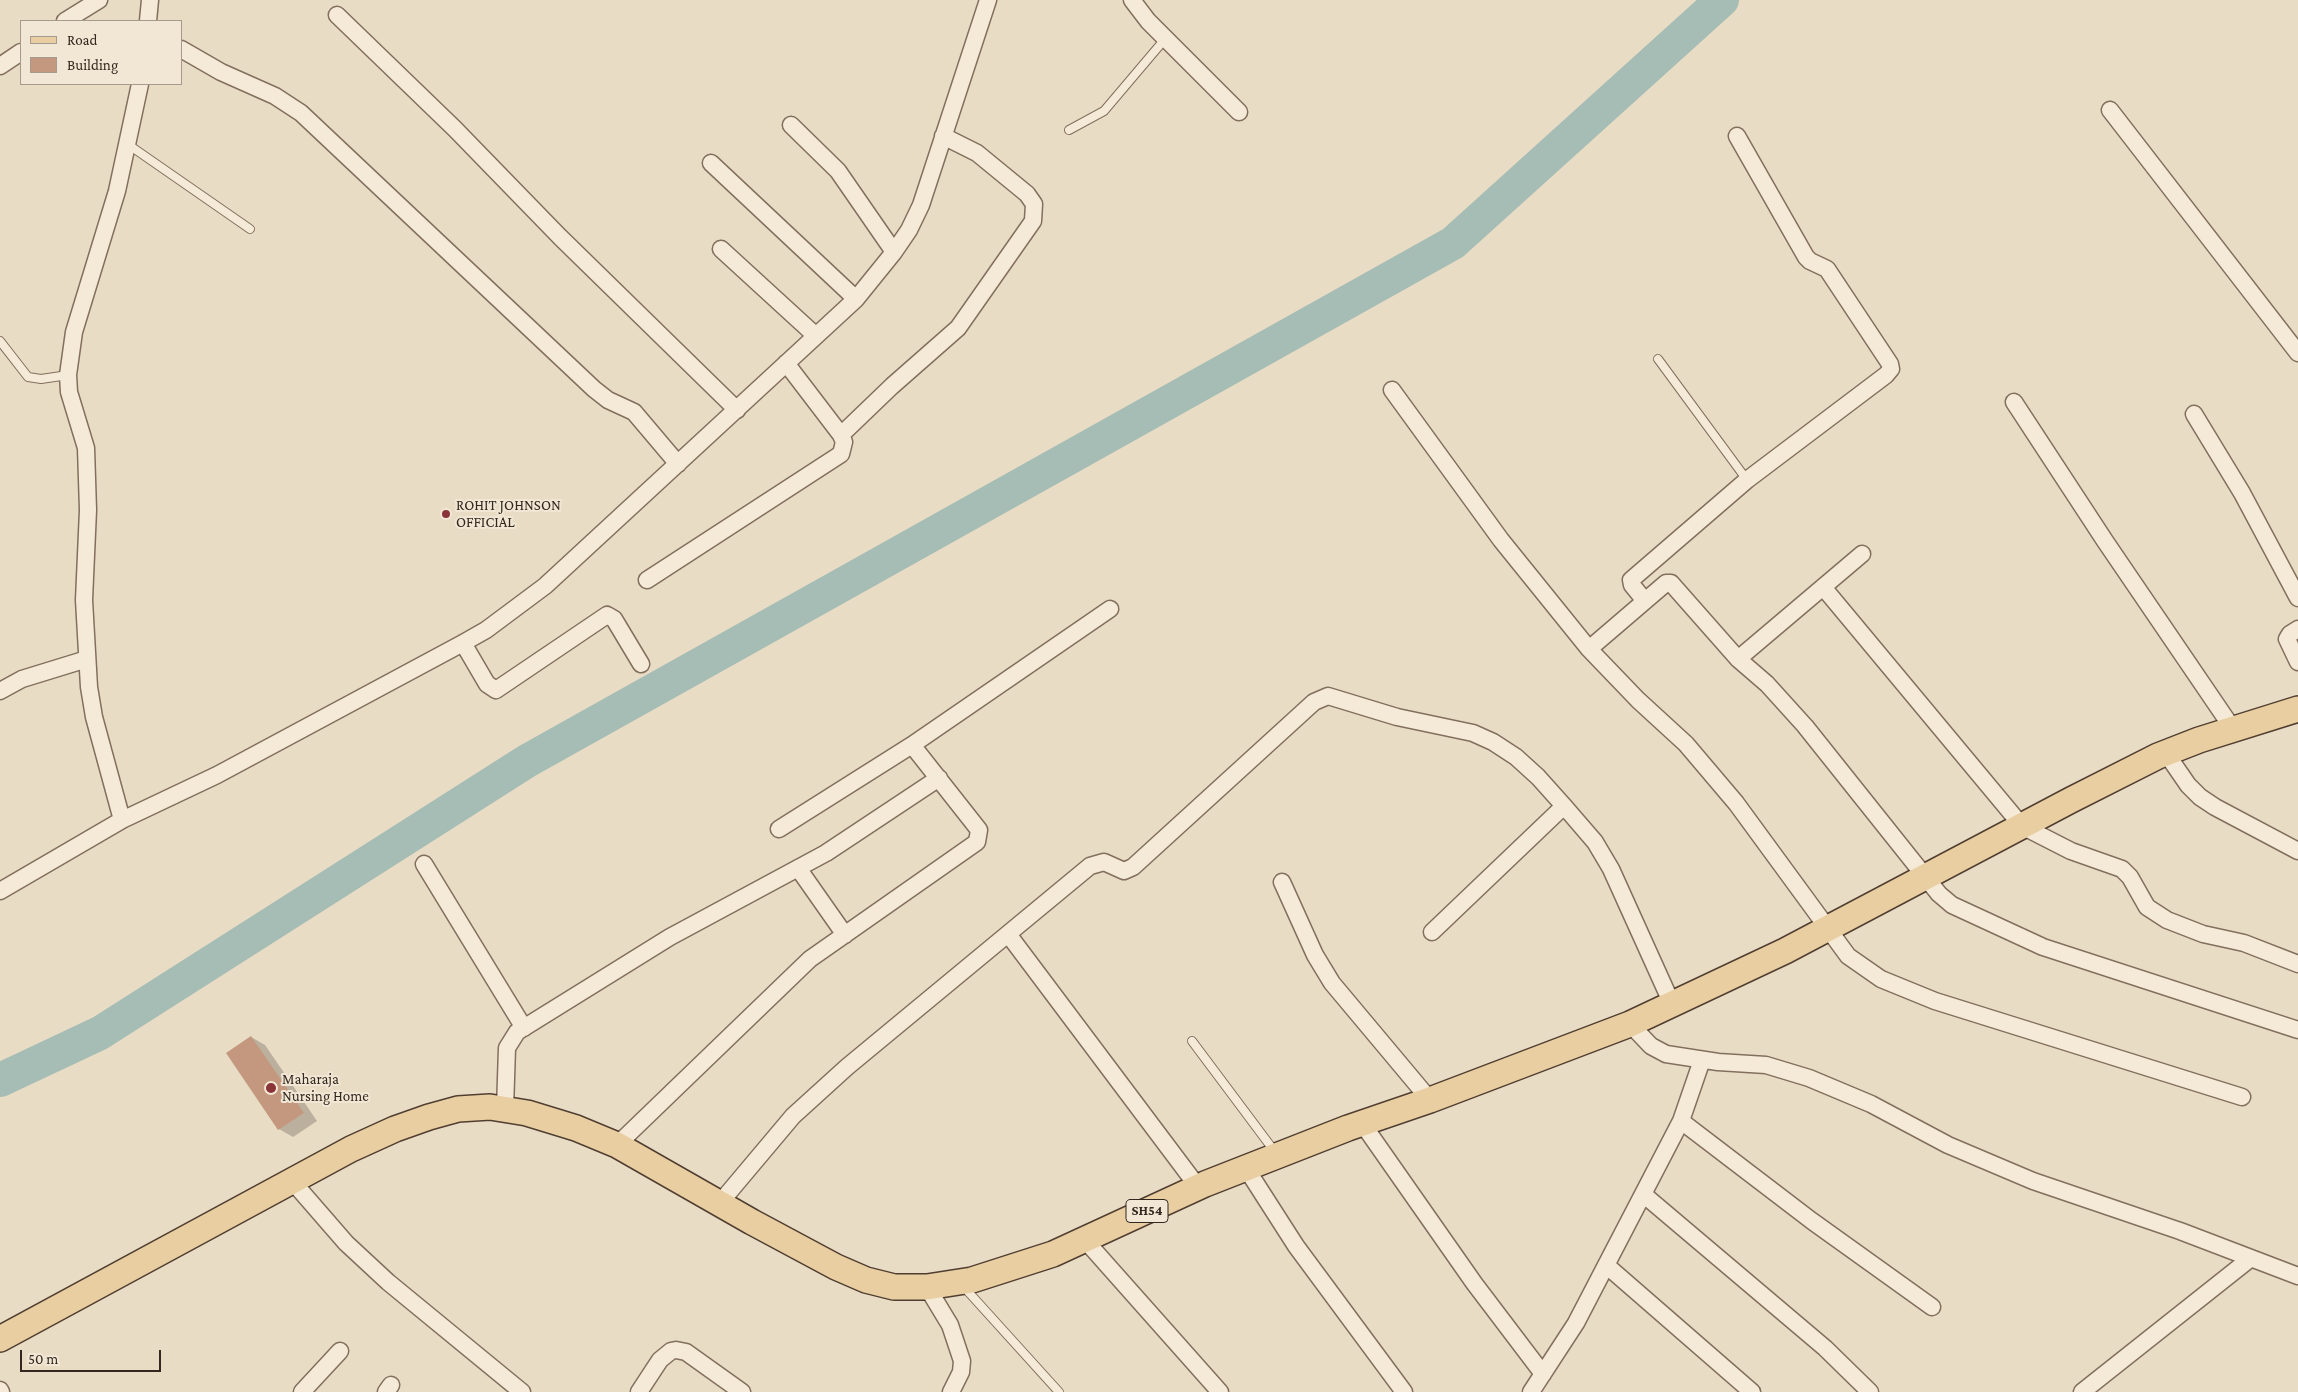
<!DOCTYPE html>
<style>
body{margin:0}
#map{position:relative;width:2298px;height:1392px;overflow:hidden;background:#e9dcc5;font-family:"Crimson Pro",serif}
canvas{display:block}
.legend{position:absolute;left:20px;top:20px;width:162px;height:65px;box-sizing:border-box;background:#f1e7d4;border:1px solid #a59b8c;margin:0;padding:6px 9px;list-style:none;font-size:15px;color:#33281f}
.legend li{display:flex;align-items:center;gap:10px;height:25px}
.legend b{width:25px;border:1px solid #a59b8c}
.scale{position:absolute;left:20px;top:1350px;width:141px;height:22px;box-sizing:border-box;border:2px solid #33281f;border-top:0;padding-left:6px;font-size:15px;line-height:18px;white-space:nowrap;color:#33281f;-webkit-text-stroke:4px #f1e7d4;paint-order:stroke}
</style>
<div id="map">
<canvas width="2298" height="1392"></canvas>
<ul class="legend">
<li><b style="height:6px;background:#e8cea1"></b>Road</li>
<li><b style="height:14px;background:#c3987f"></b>Building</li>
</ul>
<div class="scale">50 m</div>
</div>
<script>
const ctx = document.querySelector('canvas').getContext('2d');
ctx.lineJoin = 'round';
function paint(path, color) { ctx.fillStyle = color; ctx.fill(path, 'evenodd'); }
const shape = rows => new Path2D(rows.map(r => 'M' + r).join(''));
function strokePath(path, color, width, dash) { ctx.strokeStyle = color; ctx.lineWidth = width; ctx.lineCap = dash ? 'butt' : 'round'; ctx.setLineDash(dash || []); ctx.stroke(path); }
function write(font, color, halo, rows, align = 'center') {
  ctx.font = font + ' "Crimson Pro",serif'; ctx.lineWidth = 4; ctx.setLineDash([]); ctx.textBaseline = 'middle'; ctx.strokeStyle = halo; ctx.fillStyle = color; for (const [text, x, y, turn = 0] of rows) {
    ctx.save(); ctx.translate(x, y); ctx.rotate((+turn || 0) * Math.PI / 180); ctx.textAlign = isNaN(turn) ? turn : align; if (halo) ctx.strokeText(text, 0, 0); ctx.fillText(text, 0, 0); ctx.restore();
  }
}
paint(shape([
 [251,1037,265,1045,317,1121,293,1137,279,1129,228,1053]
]), '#0003');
strokePath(shape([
 [0,1080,100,1033,527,761,1453,243,1722,0]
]), '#a6bdb5', 34);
paint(shape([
 [251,1036,304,1113,278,1130,226,1053]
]), '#c3987f');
const lane = shape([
 [1069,130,1104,111,1165,39],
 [126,143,250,229],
 [0,341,28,377,41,379,68,375],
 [1658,359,1747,480],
 [1192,1041,1275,1152],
 [963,1286,1059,1392]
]);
const street = shape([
 [1132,0,1148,21,1239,112],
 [337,15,455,129,560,237,737,410],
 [65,21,99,0],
 [148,21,150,0],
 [181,49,221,72,275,96,301,113,594,389,608,400,634,412,678,464],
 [0,66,21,52],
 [2110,110,2298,353],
 [791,125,838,171,894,252],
 [711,163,856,299],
 [721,249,816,336],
 [1392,390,1501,540,1589,649,1638,700,1686,744,1736,803,1848,956,1881,979,1935,1001,2242,1097],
 [2014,402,2105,541,2233,729],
 [2194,414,2242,493,2298,598],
 [841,435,892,386,958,328,1033,221,1034,204,1027,194,977,153,943,136],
 [647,580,841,454,844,442,841,435,786,363],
 [1823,587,2022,826,2071,851,2122,869,2130,877,2147,907,2167,920,2203,934,2244,943,2298,964],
 [1645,601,1632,585,1631,580,1747,480,1886,375,1891,369,1890,364,1827,269,1810,261,1806,257,1737,136],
 [2298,629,2290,634,2287,639,2298,662],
 [463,643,487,684,496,690,607,615,614,619,641,664],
 [1589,649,1666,583,1671,583,1738,659,1767,684,1805,726,1939,894,1952,905,2043,947,2298,1030],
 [1738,659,1862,554],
 [0,691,22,679,87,659],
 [2166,753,2188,785,2200,797,2215,807,2298,851],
 [122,820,94,717,89,687,84,600,88,510,86,448,69,392,68,375,74,332,117,191,140,84],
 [779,829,912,745,1110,609],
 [424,864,524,1028],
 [798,868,845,935],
 [1282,882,1315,955,1332,983,1430,1100],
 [0,891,122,820,217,775,463,643,486,630,545,586,856,299,894,252,909,230,921,205,988,0],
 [1432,932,1564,806],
 [1008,934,1198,1187],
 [1630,1024,1651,1046,1666,1054,1718,1062,1766,1065,1809,1078,1871,1104,1948,1145,2033,1181,2180,1231,2298,1276],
 [505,1109,507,1048,517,1032,670,937,826,853,939,778],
 [1681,1121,1812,1221,1932,1307],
 [1362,1123,1474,1283,1543,1374],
 [617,1145,810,959,977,842,979,830,912,745],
 [1246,1168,1296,1246,1404,1392],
 [293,1182,346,1243,388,1282,522,1392],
 [1643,1194,1825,1348,1870,1392],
 [719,1204,793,1116,847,1067,1090,866,1104,862,1124,871,1133,867,1314,702,1328,696,1397,717,1473,733,1493,742,1516,757,1538,777,1564,806,1595,842,1611,869,1672,1004],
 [1085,1240,1220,1392],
 [1606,1265,1752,1392],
 [927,1287,950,1325,962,1361,961,1372,951,1392],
 [0,1390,1,1392],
 [302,1392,340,1351],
 [386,1392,391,1385],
 [639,1392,660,1360,671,1351,676,1350,686,1352,742,1392],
 [1531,1392,1576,1323,1681,1121,1702,1060],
 [2082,1392,2251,1258]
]);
const primary = shape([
 [0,1339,351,1149,395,1129,429,1117,458,1109,490,1107,527,1113,576,1128,617,1145,752,1222,836,1267,866,1280,894,1287,927,1287,972,1280,1053,1254,1205,1184,1348,1128,1430,1100,1630,1024,1785,951,2071,800,2158,756,2199,740,2298,709]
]);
strokePath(lane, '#826f5d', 10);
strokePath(street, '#826f5d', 19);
strokePath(primary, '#503e31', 28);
strokePath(lane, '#f5ead7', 8);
strokePath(street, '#f5ead7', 16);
strokePath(primary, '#e8cea1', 25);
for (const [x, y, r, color] of [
 [446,514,5,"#8a3439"],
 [271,1088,6,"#8a3439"]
]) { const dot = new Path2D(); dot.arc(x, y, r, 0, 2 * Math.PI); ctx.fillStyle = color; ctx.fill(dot); strokePath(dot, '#f1e7d4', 2); }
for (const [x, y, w] of [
 [1147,1211,42]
]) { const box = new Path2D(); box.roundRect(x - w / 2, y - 11.5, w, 23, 4); ctx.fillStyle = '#f1e7d4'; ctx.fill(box); strokePath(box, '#33281f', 1); }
write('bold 14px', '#33281f', null, [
 ["SH54",1147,1211]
]);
write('15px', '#33281f', '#f1e7d4', [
 ["ROHIT JOHNSON",456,505],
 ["OFFICIAL",456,522],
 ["Maharaja",282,1079],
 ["Nursing Home",282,1096]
], 'left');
</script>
